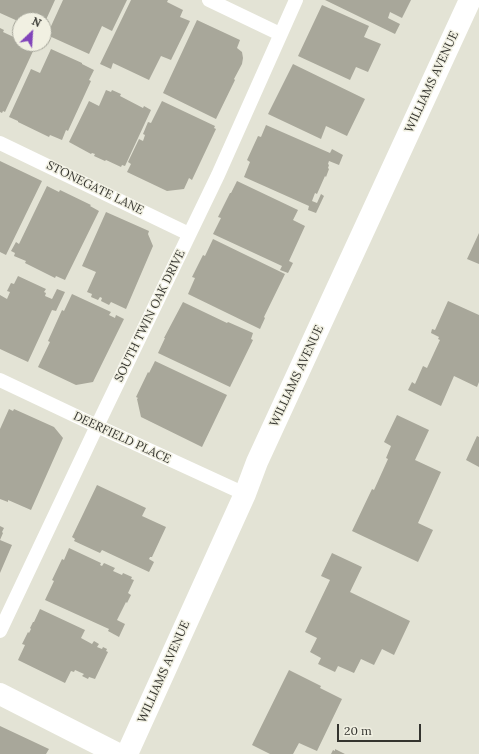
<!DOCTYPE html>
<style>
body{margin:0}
#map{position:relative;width:479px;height:754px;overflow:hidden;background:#e3e3d5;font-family:Lora,serif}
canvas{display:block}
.north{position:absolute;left:12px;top:12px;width:40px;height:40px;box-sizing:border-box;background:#f1f0e2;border:1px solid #a5a59a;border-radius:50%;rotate:25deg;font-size:11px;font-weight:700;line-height:16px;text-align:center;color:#34342f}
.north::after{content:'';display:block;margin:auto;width:14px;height:18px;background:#8144ba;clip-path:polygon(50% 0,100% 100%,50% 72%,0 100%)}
.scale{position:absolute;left:337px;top:724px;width:84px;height:18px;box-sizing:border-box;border:2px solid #34342f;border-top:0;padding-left:5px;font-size:12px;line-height:14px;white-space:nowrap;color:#34342f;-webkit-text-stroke:3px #f1f0e2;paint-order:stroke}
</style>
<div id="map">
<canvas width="479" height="754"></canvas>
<div class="north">N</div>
<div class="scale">20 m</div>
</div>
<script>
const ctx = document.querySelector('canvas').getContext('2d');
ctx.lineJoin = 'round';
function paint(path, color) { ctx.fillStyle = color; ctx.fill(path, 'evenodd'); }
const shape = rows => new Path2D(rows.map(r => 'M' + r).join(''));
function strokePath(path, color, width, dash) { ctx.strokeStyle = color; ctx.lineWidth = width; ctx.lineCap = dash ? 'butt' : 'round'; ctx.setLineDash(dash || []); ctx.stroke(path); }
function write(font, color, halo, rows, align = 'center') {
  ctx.font = font + ' Lora,serif'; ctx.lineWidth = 3; ctx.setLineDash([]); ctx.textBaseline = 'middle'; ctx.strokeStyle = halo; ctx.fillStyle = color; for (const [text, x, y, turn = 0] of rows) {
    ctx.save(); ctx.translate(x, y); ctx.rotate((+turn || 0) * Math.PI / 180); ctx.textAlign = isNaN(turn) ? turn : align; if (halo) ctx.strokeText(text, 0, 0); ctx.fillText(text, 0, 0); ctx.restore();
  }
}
paint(shape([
 [0,0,55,0,45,22,44,22,44,20,40,20,32,16,30,20,20,20,20,22,0,13],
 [63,0,127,0,112,31,102,26,89,54,47,35],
 [131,0,168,0,167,2,183,10,180,17,190,21,171,60,161,56,149,80,113,63,111,69,100,64],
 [325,0,411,0,402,18,390,12,388,18,400,24,395,34],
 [322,5,369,26,364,37,381,44,368,72,356,67,350,80,298,56],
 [197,20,240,40,237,48,242,52,243,58,242,64,234,79,235,80,216,119,163,93],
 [0,28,4,30,3,32,20,40,20,44,35,44,33,48,34,49,5,112,3,111,2,113,0,112],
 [51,49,82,63,82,64,94,70,89,80,91,81,68,131,66,130,62,140,50,135,49,137,18,122,18,121,9,117,31,69,40,73],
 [293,64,365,99,347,136,326,126,321,139,268,114],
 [106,90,111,92,112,90,121,94,120,96,143,108,144,106,151,110,125,166,122,165,121,167,106,160,105,161,94,156,95,154,92,153,91,154,69,142,89,101,99,106],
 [162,101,215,126,214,128,216,129,192,180,189,178,184,189,167,191,127,172,131,164,128,162,139,139,143,141,145,135,143,134,148,122,151,123],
 [266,125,330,153,332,149,343,155,339,165,329,161,328,164,329,165,328,168,329,169,326,177,325,176,317,194,315,193,312,201,317,203,321,194,324,196,316,213,308,210,309,206,244,177,250,162,247,160,258,136,261,137],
 [0,161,42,181,6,255,0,252],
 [237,181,298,210,293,220,305,226,289,261,293,263,288,273,280,270,282,266,213,234,221,218,218,217,230,193,231,193],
 [47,186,59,192,60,190,91,205,90,206,99,211,65,280,56,276,55,278,25,263,26,261,14,256,15,253,11,251,16,242,19,244],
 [106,212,149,231,148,234,153,246,126,309,111,302,109,305,101,301,102,298,100,297,98,300,91,297,92,294,87,292,96,272,82,266],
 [479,233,479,264,467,259],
 [213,239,285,274,264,317,265,318,260,329,188,294,195,278,192,277,203,255,205,256],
 [18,276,46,289,44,292,46,293,45,296,52,299,57,289,65,292,56,311,52,310,28,362,0,349,0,295,7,299,10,292,7,291,11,283,14,284],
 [72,294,111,312,109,315,115,318,116,315,124,319,93,382,76,385,38,367,50,342,48,341,62,310,64,311],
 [448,301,479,315,479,382,477,387,454,376,441,406,408,390,412,382,415,384,423,366,427,368,440,340,438,339,439,337,431,333,432,329,435,330],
 [183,302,227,323,228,322,253,333,251,339,253,340,230,387,158,353,165,338,164,338],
 [155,361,227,395,202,447,141,417,137,399,138,398,136,397,148,372,149,373],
 [9,409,13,411,14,409,54,427,63,438,31,510,8,500,8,502,0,499,0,429],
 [397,415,429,430,415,460,441,472,418,523,433,530,418,562,352,531,372,489,374,490,388,459,386,458,391,446,384,442],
 [477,436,479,437,479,467,466,460],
 [97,485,146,508,142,516,166,527,152,557,150,557,149,559,154,562,149,572,102,550,100,553,74,541,75,539,72,537],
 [0,526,4,528,2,532,3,533,0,540,12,545,0,573],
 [69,548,101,563,100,565,102,566,104,563,115,568,113,571,122,575,123,573,132,577,131,579,134,580,128,593,131,595,127,603,126,602,117,620,125,624,119,637,108,631,109,629,45,600,54,581,52,580,62,559,64,560],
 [332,553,362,567,350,592,410,621,394,655,382,649,374,665,361,659,354,673,338,666,335,672,318,664,321,658,310,652,317,638,305,632,330,580,321,576],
 [40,609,85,630,81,638,92,644,94,641,99,644,97,647,102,649,103,647,107,649,106,651,108,652,95,679,89,677,88,679,82,676,84,674,75,670,74,672,71,671,65,683,18,660,25,645,22,644,28,632,29,633,31,629,30,628,33,622,34,622],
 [289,670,321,686,320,688,342,699,317,751,299,743,293,754,270,754,252,745],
 [0,726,49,749,46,754,0,754],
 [335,749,345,754,331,754,333,750,335,751]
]), '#a8a79a');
strokePath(shape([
 [209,0,280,34],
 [0,143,189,234],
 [0,380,97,426,245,494],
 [0,631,97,426,218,175,296,0]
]), '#fff', 14);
strokePath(shape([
 [0,694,118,754]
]), '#fff', 22);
strokePath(shape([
 [127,754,245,494,257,462,470,0]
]), '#fff', 22);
write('12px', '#34342f', '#f1f0e2', [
 ["WILLIAMS AVENUE",432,82,-65],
 ["STONEGATE LANE",95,188,26],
 ["SOUTH TWIN OAK DRIVE",150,316,-64],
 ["WILLIAMS AVENUE",297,376,-65],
 ["DEERFIELD PLACE",122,438,25],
 ["WILLIAMS AVENUE",164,672,-66]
]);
</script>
